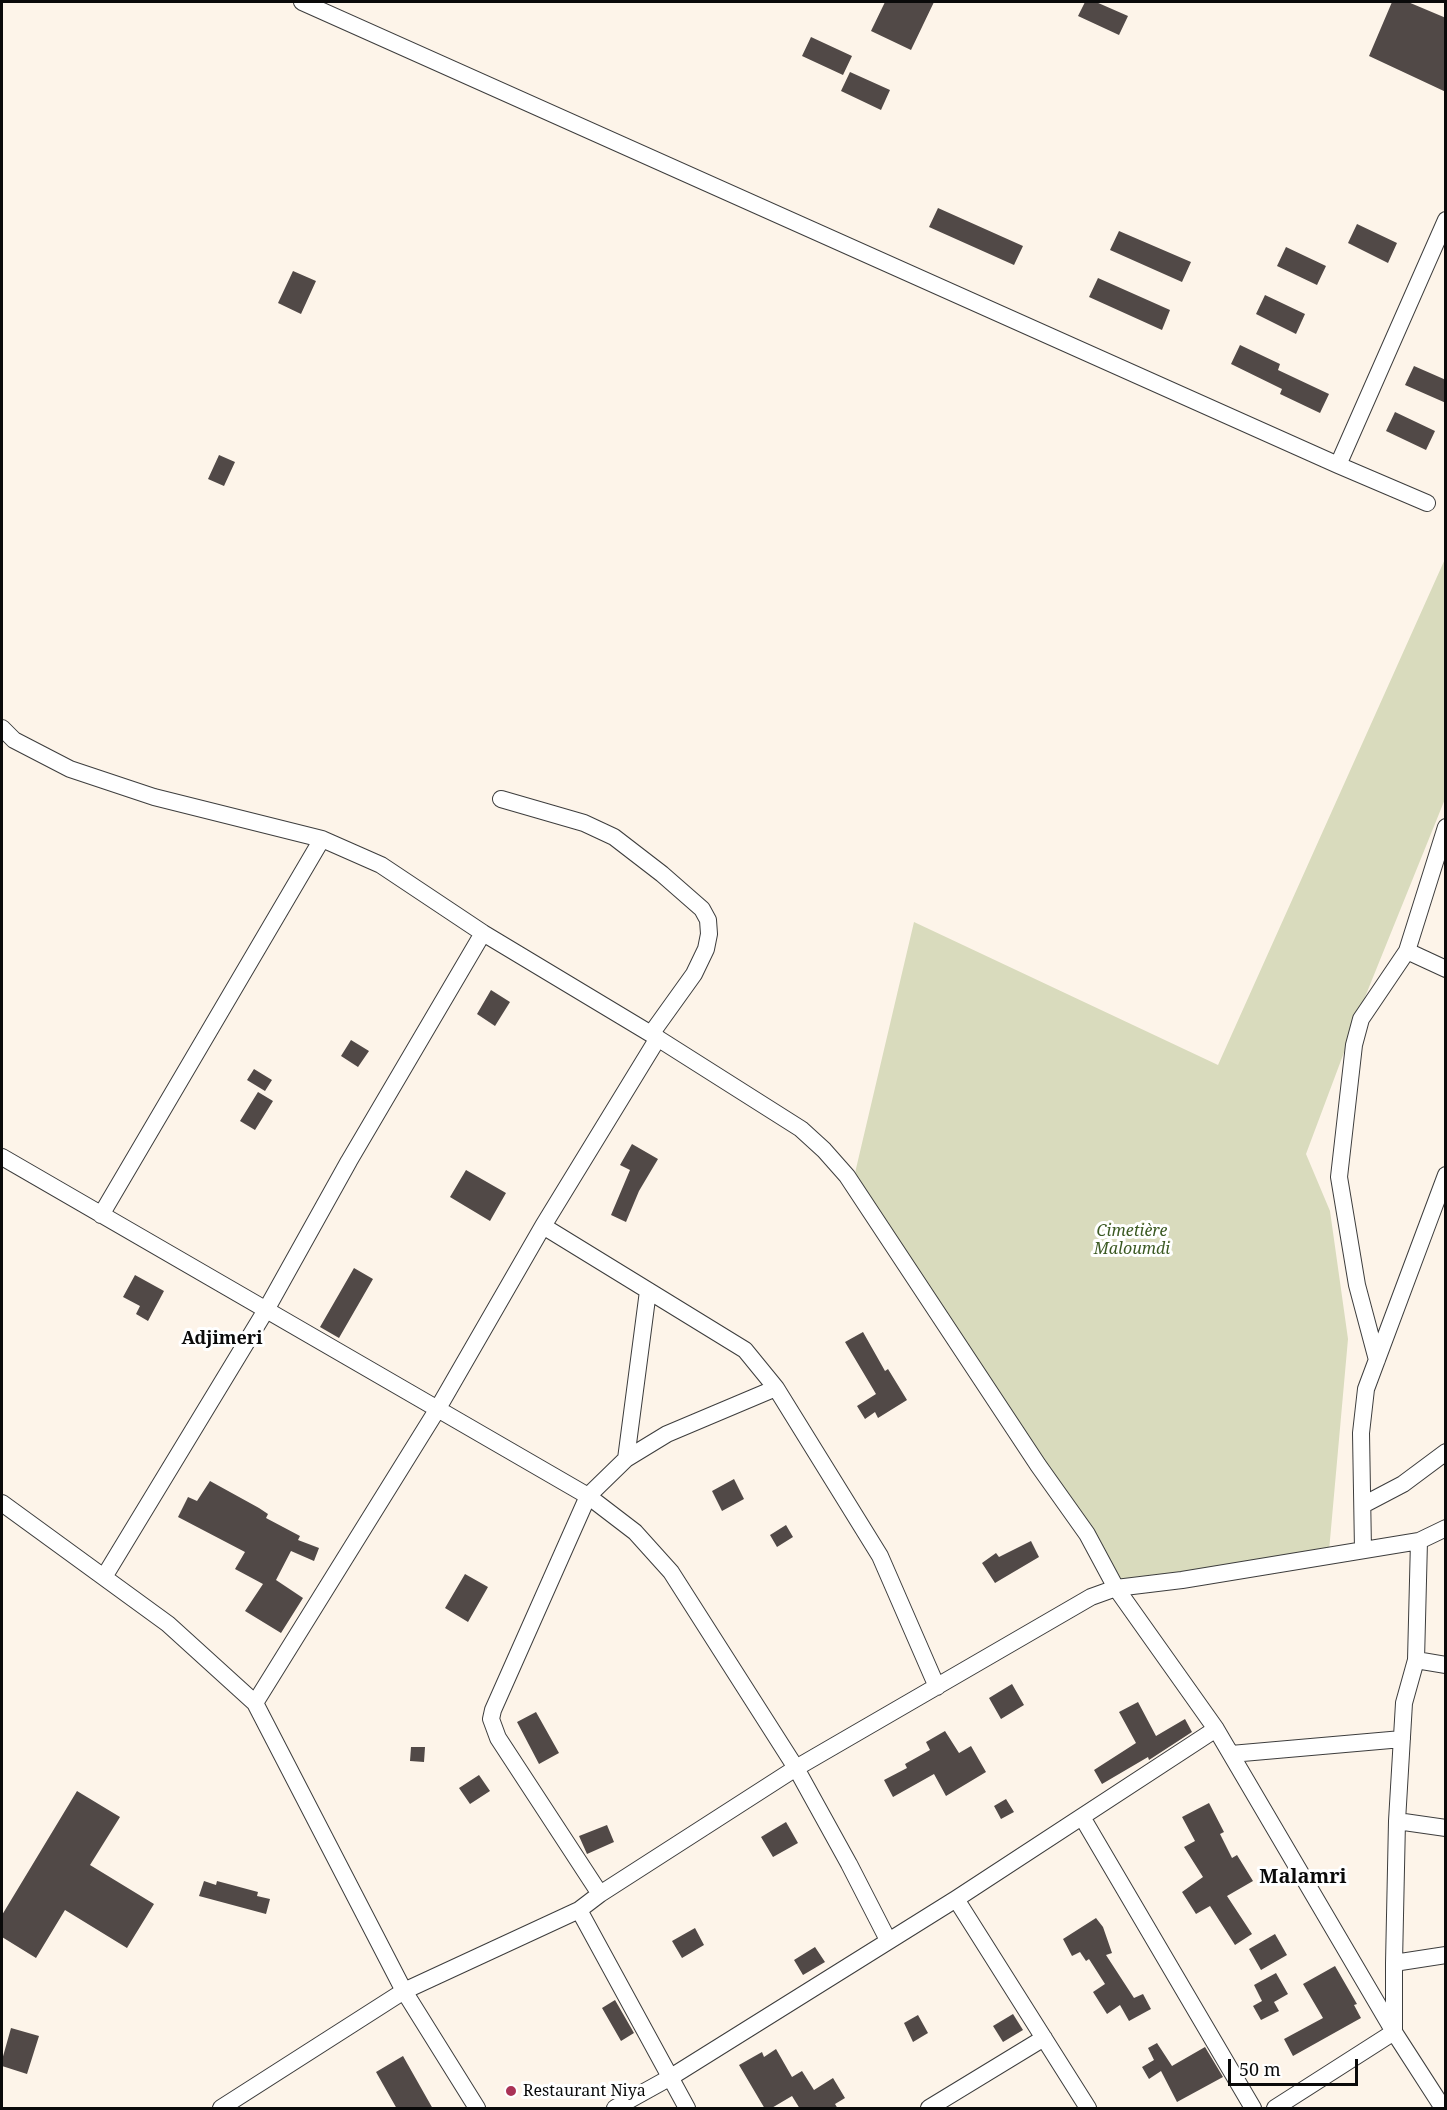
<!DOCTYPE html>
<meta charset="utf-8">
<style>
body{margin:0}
#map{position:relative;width:1447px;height:2110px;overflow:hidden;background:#fdf4e9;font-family:"Noto Serif",serif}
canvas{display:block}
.frame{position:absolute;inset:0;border:3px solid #0a0a0a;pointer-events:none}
.scale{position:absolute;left:1228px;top:2059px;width:130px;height:27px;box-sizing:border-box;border:3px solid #0a0a0a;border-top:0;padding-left:8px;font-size:18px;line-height:21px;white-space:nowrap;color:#0a0a0a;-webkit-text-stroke:4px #fff;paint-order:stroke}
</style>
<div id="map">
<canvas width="1447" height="2110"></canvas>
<div class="frame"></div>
<div class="scale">50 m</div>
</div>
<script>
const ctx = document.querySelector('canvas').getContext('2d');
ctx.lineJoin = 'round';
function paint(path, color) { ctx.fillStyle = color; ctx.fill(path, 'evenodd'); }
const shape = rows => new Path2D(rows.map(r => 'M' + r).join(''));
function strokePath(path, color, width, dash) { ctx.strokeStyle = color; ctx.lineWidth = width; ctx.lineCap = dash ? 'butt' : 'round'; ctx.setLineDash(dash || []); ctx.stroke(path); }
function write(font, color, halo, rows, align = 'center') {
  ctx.font = font + ' "Noto Serif",serif'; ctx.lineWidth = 6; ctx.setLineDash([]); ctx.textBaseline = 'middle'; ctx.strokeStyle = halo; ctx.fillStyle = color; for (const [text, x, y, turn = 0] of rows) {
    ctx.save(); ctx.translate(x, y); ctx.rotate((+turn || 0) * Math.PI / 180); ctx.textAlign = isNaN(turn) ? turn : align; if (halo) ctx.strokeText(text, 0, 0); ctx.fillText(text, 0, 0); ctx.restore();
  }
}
paint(shape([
 [1445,559,1445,799,1361,1007,1306,1154,1330,1211,1348,1339,1328,1562,1122,1581,855,1173,914,922,1218,1065]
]), '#d9dbbd');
paint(shape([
 [885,2,934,2,911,50,871,31],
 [1085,2,1096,2,1128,16,1119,35,1078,16],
 [1392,2,1408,2,1446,18,1446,92,1369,56],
 [811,37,852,56,843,75,802,56],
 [850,72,890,90,881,110,841,91],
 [938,208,1023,246,1014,265,929,227],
 [1357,224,1397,243,1388,263,1348,243],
 [1119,231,1191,262,1182,282,1110,250],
 [1286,247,1326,266,1317,285,1277,266],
 [293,271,316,281,301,314,278,303],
 [1098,278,1170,310,1162,330,1089,297],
 [1265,295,1305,314,1296,334,1256,314],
 [1240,345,1280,364,1278,370,1329,394,1320,413,1280,394,1282,389,1231,364],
 [1414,366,1446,380,1446,403,1405,385],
 [1395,412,1435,431,1426,450,1386,431],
 [219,455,235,462,224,486,208,479],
 [491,990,510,1002,495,1026,477,1014],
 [351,1040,369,1051,358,1067,341,1056],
 [254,1069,272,1080,265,1091,247,1080],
 [258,1092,273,1101,255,1130,240,1121],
 [632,1144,658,1159,639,1191,626,1222,611,1215,630,1170,620,1165],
 [466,1170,506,1193,490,1221,450,1197],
 [354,1268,373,1279,339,1338,320,1327],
 [135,1275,164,1291,148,1321,136,1314,140,1306,123,1297],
 [863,1332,885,1371,888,1369,907,1400,878,1418,875,1412,865,1419,857,1406,876,1394,845,1342],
 [734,1479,744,1499,722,1511,712,1491],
 [210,1481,259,1508,268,1514,266,1518,300,1536,298,1540,319,1548,314,1561,291,1551,276,1580,303,1598,281,1633,245,1611,263,1584,235,1569,245,1552,178,1517,188,1497,197,1501],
 [786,1525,793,1537,777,1547,770,1535],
 [1031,1541,1039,1557,995,1583,982,1563,996,1553,999,1557],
 [465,1574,488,1587,468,1622,445,1608],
 [1012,1684,1024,1705,1001,1719,989,1698],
 [1138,1702,1156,1736,1185,1719,1192,1732,1149,1760,1148,1757,1102,1784,1094,1770,1136,1743,1119,1712],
 [536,1712,559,1753,539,1764,517,1722],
 [945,1731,959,1753,971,1746,986,1772,946,1796,934,1774,893,1797,884,1780,907,1768,905,1764,930,1750,926,1742],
 [411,1747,425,1747,424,1762,410,1761],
 [479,1775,490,1791,470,1804,459,1788],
 [77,1791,120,1817,90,1865,154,1904,127,1948,65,1910,36,1958,2,1937,2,1915],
 [1006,1799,1014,1812,1001,1819,994,1806],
 [1209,1803,1224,1832,1220,1834,1232,1858,1237,1855,1253,1881,1227,1896,1252,1934,1235,1945,1210,1906,1196,1914,1182,1892,1203,1877,1184,1847,1195,1841,1182,1817],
 [786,1822,798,1843,773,1857,761,1837],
 [607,1825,614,1842,587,1854,579,1836],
 [204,1881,216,1885,217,1881,258,1892,257,1896,270,1899,266,1914,199,1896],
 [1096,1918,1103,1927,1112,1953,1106,1955,1134,1998,1143,1994,1151,2009,1129,2021,1120,2005,1107,2014,1093,1992,1105,1984,1089,1959,1086,1961,1080,1952,1072,1956,1063,1939],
 [695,1928,704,1945,682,1958,672,1941],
 [1275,1934,1287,1955,1261,1970,1249,1949],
 [815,1947,825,1962,803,1975,794,1960],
 [1335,1966,1357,2004,1354,2005,1361,2018,1293,2056,1284,2039,1323,2018,1303,1984],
 [1276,1973,1288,1994,1274,2002,1279,2011,1261,2020,1253,2006,1262,2001,1254,1985],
 [615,2000,634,2033,621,2041,602,2008],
 [1013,2014,1023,2030,1003,2042,993,2026],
 [918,2015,928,2033,913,2042,904,2023],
 [11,2028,39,2036,27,2074,2,2066,2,2060],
 [1157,2043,1172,2066,1205,2047,1223,2077,1177,2102,1161,2071,1149,2079,1142,2067,1154,2060,1148,2048],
 [776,2049,792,2077,802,2071,814,2090,833,2078,845,2098,835,2104,838,2109,800,2109,792,2096,770,2109,765,2109,739,2065,762,2052,764,2057],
 [403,2056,433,2109,397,2109,376,2072]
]), '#514947');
const minor = shape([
 [302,2,1338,465,1427,503],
 [1338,465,1446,220],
 [2,728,14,740,70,769,154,797,322,839,381,865,483,933,651,1034,801,1129,824,1150,847,1176,1038,1465,1087,1534,1116,1588,1216,1729,1394,2032,1443,2108],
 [501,799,584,823,614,837,662,874,702,909,708,920,709,934,706,949,694,974,651,1034],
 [1407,951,1446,969],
 [2,1157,588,1496,635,1532,671,1572,796,1768,849,1864,888,1940],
 [101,1215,322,839],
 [543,1226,745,1350,776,1388,880,1556,937,1687],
 [1377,1360,1357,1285,1339,1177,1354,1045,1361,1019,1407,951,1446,827],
 [626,1459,648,1291],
 [2,1503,168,1624,255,1703,404,1991,477,2108],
 [1363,1505,1403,1484,1446,1452],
 [1363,1550,1361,1433,1366,1389,1446,1175],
 [104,1577,266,1310,349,1161,483,933],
 [1416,1660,1446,1665],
 [255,1703,437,1410,543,1226,658,1038],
 [1231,1754,1402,1739],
 [1082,1817,1253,2108],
 [1397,1821,1446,1828],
 [600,1894,498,1738,491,1719,493,1710,588,1496,626,1459,667,1434,776,1388],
 [956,1899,1088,2108],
 [579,1910,687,2108],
 [1394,1963,1446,1955],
 [1394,2031,1394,1963,1397,1821,1404,1703,1416,1660,1419,1541],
 [221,2108,404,1991,579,1910,600,1894,796,1768,1091,1597,1116,1588,1182,1580,1419,1541,1446,1528],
 [615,2108,671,2077,956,1899,1216,1729],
 [929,2108,1044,2038],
 [1275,2108,1394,2032]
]);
strokePath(minor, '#3d3d3d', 18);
strokePath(minor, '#fff', 16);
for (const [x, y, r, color] of [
 [511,2091,6,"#aa3255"]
]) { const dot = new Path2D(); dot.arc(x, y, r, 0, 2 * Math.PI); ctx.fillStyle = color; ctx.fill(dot); strokePath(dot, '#fff', 2); }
write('italic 16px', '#3b5922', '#fff', [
 ["Cimetière",1132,1231],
 ["Maloumdi",1132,1249]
]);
write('16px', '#0a0a0a', '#fff', [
 ["Restaurant Niya",523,2091]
], 'left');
write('bold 18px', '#0a0a0a', '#fff', [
 ["Adjimeri",222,1339]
]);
write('bold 20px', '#0a0a0a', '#fff', [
 ["Malamri",1303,1877]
]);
</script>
